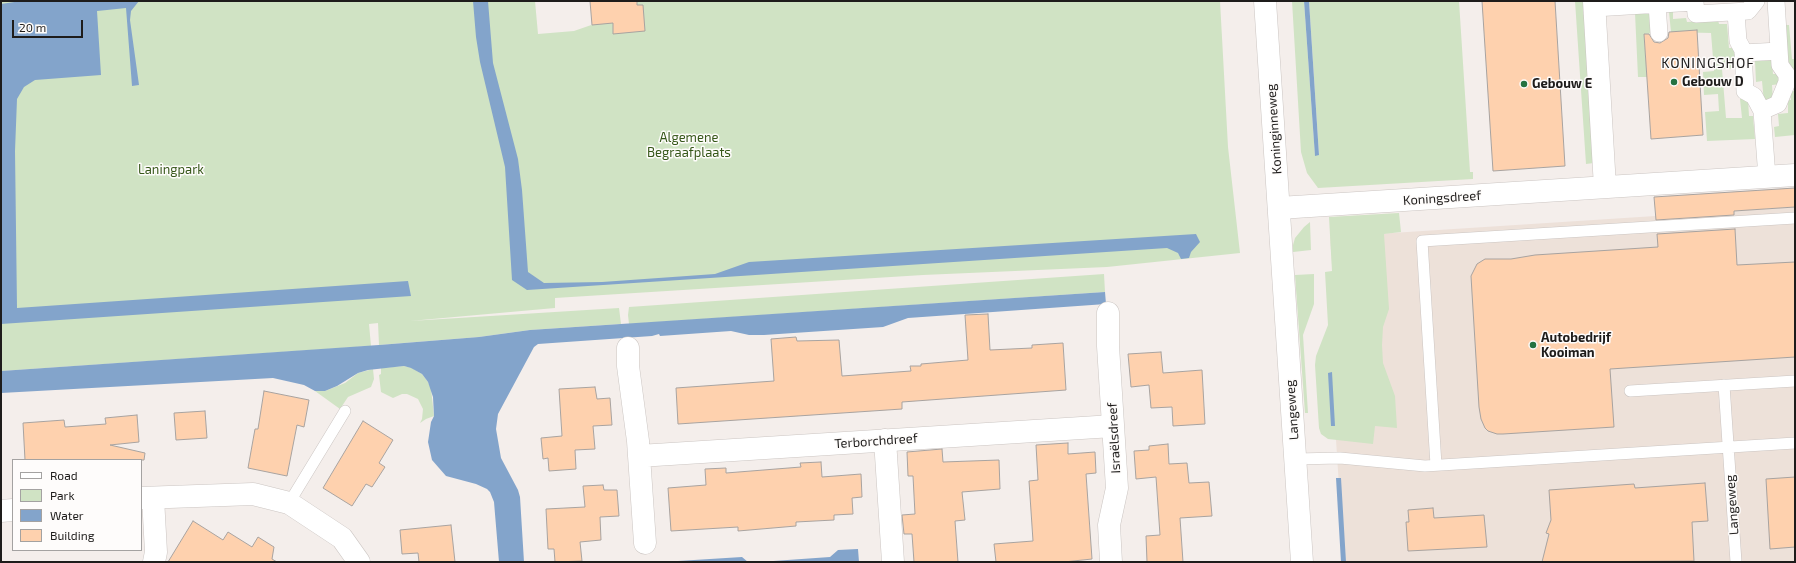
<!DOCTYPE html>
<meta charset="utf-8">
<style>
body{margin:0}
#map{position:relative;width:1796px;height:563px;overflow:hidden;background:#f4eeeb;font-family:"Exo 2",sans-serif}
canvas{display:block}
.frame{position:absolute;inset:0;border:2px solid #1e1c1b;pointer-events:none}
.legend{position:absolute;left:12px;top:459px;width:130px;height:92px;box-sizing:border-box;background:#fefcfb;border:1px solid #a4a2a1;margin:0;padding:5px 7px;list-style:none;font-size:12px;color:#1e1c1b}
.legend li{display:flex;align-items:center;gap:8px;height:20px}
.legend b{width:20px;border:1px solid #a4a2a1}
.scale{position:absolute;left:12px;top:20px;width:71px;height:18px;box-sizing:border-box;border:2px solid #1e1c1b;border-top:0;padding-left:5px;font-size:12px;line-height:14px;white-space:nowrap;color:#1e1c1b;-webkit-text-stroke:3px #fefcfb;paint-order:stroke}
</style>
<div id="map">
<canvas width="1796" height="563"></canvas>
<div class="frame"></div>
<ul class="legend">
<li><b style="height:5px;background:#fff"></b>Road</li>
<li><b style="height:11px;background:#d0e3c4"></b>Park</li>
<li><b style="height:11px;background:#83a4cb"></b>Water</li>
<li><b style="height:11px;background:#fed1ae"></b>Building</li>
</ul>
<div class="scale">20 m</div>
</div>
<script>
const ctx = document.querySelector('canvas').getContext('2d');
ctx.lineJoin = 'round';
function paint(path, color) { ctx.fillStyle = color; ctx.fill(path, 'evenodd'); }
const shape = rows => new Path2D(rows.map(r => 'M' + r).join(''));
function strokePath(path, color, width, dash) { ctx.strokeStyle = color; ctx.lineWidth = width; ctx.lineCap = dash ? 'butt' : 'round'; ctx.setLineDash(dash || []); ctx.stroke(path); }
function write(font, color, halo, rows, align = 'center') {
  ctx.font = font + ' "Exo 2",sans-serif'; ctx.lineWidth = 3; ctx.setLineDash([]); ctx.textBaseline = 'middle'; ctx.strokeStyle = halo; ctx.fillStyle = color; for (const [text, x, y, turn = 0] of rows) {
    ctx.save(); ctx.translate(x, y); ctx.rotate((+turn || 0) * Math.PI / 180); ctx.textAlign = isNaN(turn) ? turn : align; if (halo) ctx.strokeText(text, 0, 0); ctx.fillText(text, 0, 0); ctx.restore();
  }
}
paint(shape([
 [1795,207,1795,562,1344,562,1336,440,1333,426,1339,362,1330,237]
]), '#ede1d9');
paint(shape([
 [1,1,535,1,538,34,574,31,597,23,597,1,1220,1,1228,147,1240,253,1107,267,923,275,555,298,555,308,410,321,619,308,621,324,530,330,479,337,379,345,378,323,369,324,371,346,1,371],
 [1292,1,1304,1,1315,155,1319,155,1309,1,1459,1,1470,172,1473,172,1473,179,1318,188,1307,173,1301,152],
 [1575,1,1583,1,1594,163,1586,164],
 [1640,12,1641,14,1654,13,1656,33,1644,34,1647,77,1638,77,1635,13],
 [1669,12,1673,12,1673,19,1686,18,1687,22,1718,20,1719,24,1727,24,1729,48,1737,48,1738,68,1722,69,1726,118,1742,118,1740,99,1748,99,1749,116,1753,116,1755,139,1707,141,1705,112,1719,111,1718,94,1704,95,1703,72,1714,71,1711,33,1671,32],
 [1782,25,1789,25,1792,59,1795,59,1795,70,1789,71],
 [1772,60,1773,74,1780,74,1781,84,1772,85,1773,101,1764,102,1762,81,1756,82,1755,61],
 [1790,91,1795,91,1794,100,1795,135,1775,137,1774,127,1779,126,1778,114,1788,113,1788,100,1791,100],
 [1399,213,1401,232,1384,234,1389,309,1383,327,1382,345,1383,363,1395,396,1397,428,1375,426,1373,444,1328,439,1321,434,1319,428,1315,365,1316,356,1328,325,1325,272,1332,271,1329,217],
 [1310,222,1311,250,1293,252,1293,245,1295,238,1304,227],
 [1104,274,1105,292,629,324,628,315,629,307],
 [1314,274,1314,304,1303,335,1308,413,1305,413,1295,275],
 [404,366,412,368,422,374,428,382,431,388,434,416,426,419,420,423,422,419,423,409,418,399,407,394,402,394,393,398,381,392,379,375,381,374,381,368],
 [373,369,374,379,371,387,348,397,340,409,315,391,325,391,345,383,358,373]
]), '#d0e3c4');
paint(shape([
 [21,1,139,1,131,11,130,20,139,85,132,86,126,8,107,10,97,11,101,75,35,80,24,87,17,99,15,151,17,308,408,281,411,296,1,324,1,4],
 [473,1,488,1,493,63,518,159,522,190,528,272,544,283,602,282,715,274,749,262,1196,234,1200,242,1191,252,1189,258,1181,259,1178,253,1167,248,527,290,512,280,505,167,480,62,476,37],
 [1304,1,1309,1,1319,155,1315,156],
 [1105,292,1106,304,908,318,883,327,764,335,749,335,731,331,660,336,659,334,652,336,538,344,534,347,498,414,496,429,501,458,518,490,520,497,524,562,499,562,494,502,490,492,487,489,476,484,446,476,432,460,428,442,431,422,434,416,433,397,428,382,422,374,411,368,404,366,368,370,358,373,337,386,325,391,315,391,304,385,273,378,1,393,1,371,379,345,479,337,530,330],
 [1332,372,1335,426,1331,426,1328,373],
 [1336,478,1341,478,1346,562,1341,562],
 [858,549,859,562,759,562,830,557,838,550],
 [742,557,748,562,662,562]
]), '#83a4cb');
const building = shape([
 [590,1,637,1,637,5,643,5,645,31,613,34,613,23,592,25,590,1],
 [1482,1,1555,1,1565,166,1493,171,1482,1],
 [1697,30,1703,135,1651,139,1644,34,1649,34,1654,42,1660,43,1668,38,1669,32,1697,30],
 [1795,188,1795,207,1734,211,1734,215,1656,220,1654,197,1795,188],
 [1735,229,1737,265,1795,262,1795,357,1610,369,1614,427,1503,434,1497,434,1488,431,1485,428,1481,419,1479,407,1472,293,1471,276,1477,264,1485,259,1511,259,1535,255,1658,247,1657,234,1735,229],
 [988,314,990,350,1032,348,1032,345,1063,343,1066,390,902,402,902,409,678,424,676,388,774,381,771,339,796,337,797,341,839,340,842,376,911,371,910,366,921,366,921,364,968,360,965,315,988,314],
 [1161,352,1163,373,1202,370,1205,424,1173,426,1172,407,1151,408,1149,385,1131,387,1128,354,1161,352],
 [595,387,597,399,610,398,612,425,593,426,595,449,575,450,576,469,549,471,548,458,543,459,541,438,562,436,559,389,595,387],
 [264,391,309,400,304,427,297,425,287,476,248,468,255,429,258,429,264,391],
 [205,411,207,438,176,440,174,413,205,411],
 [137,415,139,442,110,445,145,453,144,460,25,460,23,423,64,420,65,427,106,424,105,418,137,415],
 [363,421,393,440,379,463,385,467,372,487,366,484,352,506,323,488,363,421],
 [1068,443,1068,454,1095,452,1096,473,1086,474,1092,559,1064,562,996,562,994,544,1033,541,1029,481,1038,480,1036,445,1068,443],
 [1168,444,1169,464,1187,463,1189,483,1209,482,1212,516,1180,518,1183,562,1147,562,1146,536,1160,535,1156,477,1136,479,1134,451,1149,450,1149,446,1168,444],
 [942,449,943,462,999,460,1000,489,962,492,965,520,955,521,958,562,914,562,912,534,904,534,902,515,915,514,913,476,908,476,907,452,942,449],
 [821,462,822,477,861,474,862,497,852,498,853,514,834,515,834,520,796,522,796,526,738,531,738,527,671,531,668,488,706,485,705,469,726,468,726,473,801,467,800,463,821,462],
 [1795,477,1795,547,1770,549,1766,479,1795,477],
 [1705,483,1708,521,1692,522,1694,561,1542,562,1549,534,1546,533,1551,520,1549,490,1634,484,1635,488,1705,483],
 [603,485,604,490,617,490,619,516,600,517,601,540,580,542,582,561,555,562,554,549,548,549,546,509,585,507,583,486,603,485],
 [1433,508,1434,518,1484,515,1487,547,1408,551,1406,522,1409,522,1408,510,1433,508],
 [193,521,223,540,228,532,252,547,258,537,274,547,272,559,277,562,168,562,193,521],
 [451,525,455,562,419,562,418,553,402,554,400,530,451,525]
]);
paint(building, '#fed1ae');
strokePath(building, '#a8a3a0', 1);
const service = shape([
 [1724,385,1736,562],
 [1630,391,1795,381],
 [1296,459,1340,458,1425,466,1795,443],
 [1436,465,1422,241,1795,218],
 [289,503,345,411]
]);
const pedestrian = shape([
 [1657,4,1659,33],
 [1594,8,1695,2,1696,14,1748,11,1756,1],
 [1736,12,1738,41,1743,50,1745,91,1754,96,1762,111,1767,177],
 [1743,53,1779,51],
 [1762,111,1778,104,1787,82,1787,75,1780,65,1776,1]
]);
const minor = shape([
 [1594,1,1605,187],
 [1279,208,1795,175],
 [1108,313,1108,346,1117,488,1109,525,1111,562],
 [628,348,628,366,638,441,645,543],
 [885,440,893,562],
 [639,456,1113,426],
 [141,498,253,494,289,503,342,538,359,562],
 [153,498,156,552,154,562],
 [1,511,13,510]
]);
const secondary = shape([
 [1265,1,1302,562]
]);
strokePath(service, '#cbc5c2', 12);
strokePath(pedestrian, '#cbc5c2', 18);
strokePath(minor, '#cbc5c2', 23);
strokePath(secondary, '#cbc5c2', 23);
strokePath(service, '#fff', 11);
strokePath(pedestrian, '#fff', 17);
strokePath(minor, '#fff', 22);
strokePath(secondary, '#fff', 22);
for (const [x, y, r, color] of [
 [1674,82,4,"#247241"],
 [1524,84,4,"#247241"],
 [1533,345,4,"#247241"]
]) { const dot = new Path2D(); dot.arc(x, y, r, 0, 2 * Math.PI); ctx.fillStyle = color; ctx.fill(dot); strokePath(dot, '#fefcfb', 1.5); }
write('bold 13px', '#1e1c1b', '#fefcfb', [
 ["Gebouw D",1682,82],
 ["Gebouw E",1532,84],
 ["Autobedrijf",1541,338],
 ["Kooiman",1541,353]
], 'left');
write('13px', '#1e1c1b', '#fefcfb', [
 ["Koninginneweg",1274,129,-94],
 ["Koningsdreef",1442,198,-4],
 ["Langeweg",1292,410,-94],
 ["Israëlsdreef",1114,438,-93],
 ["Terborchdreef",876,441,-4],
 ["Langeweg",1732,505,-94]
]);
write('13px', '#365719', '#fefcfb', [
 ["Algemene",689,138],
 ["Begraafplaats",689,153],
 ["Laningpark",171,170]
]);
ctx.letterSpacing = '1px';
write('14px', '#1e1c1b', '#fefcfb', [
 ["KONINGSHOF",1708,63]
]);
ctx.letterSpacing = '0px';
</script>
